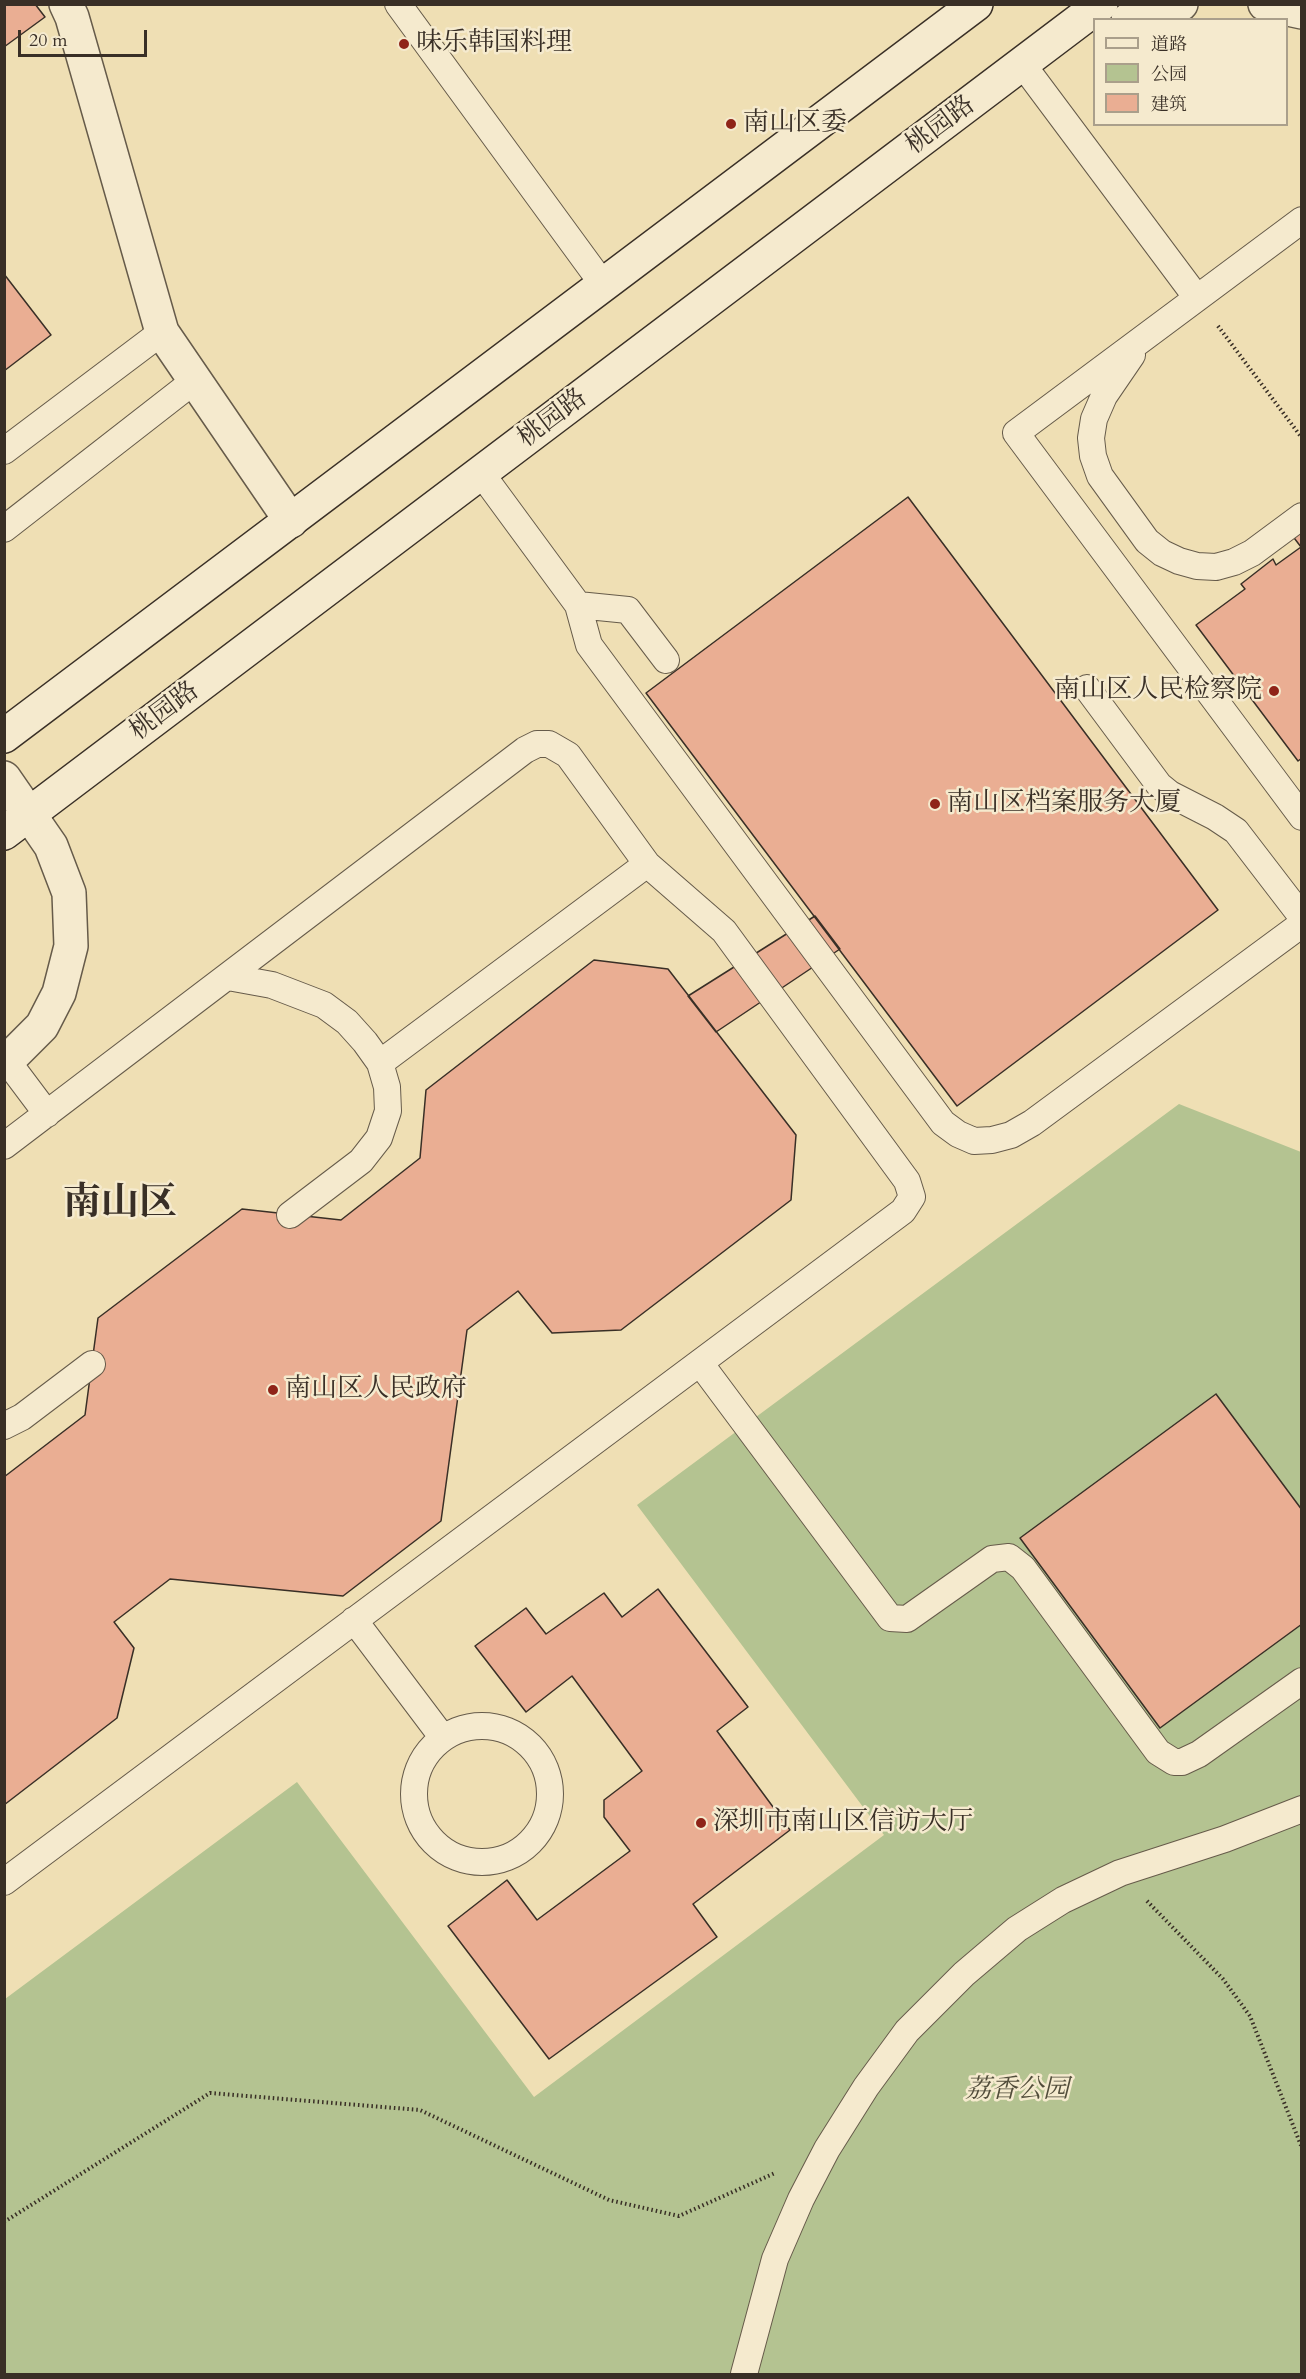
<!DOCTYPE html>
<meta charset="utf-8">
<style>
body{margin:0}
#map{position:relative;width:1306px;height:2379px;overflow:hidden;background:#efdfb4;font-family:Cardo,"Noto Serif SC",serif}
canvas{display:block}
.frame{position:absolute;inset:0;border:6px solid #392f26;pointer-events:none}
.legend{position:absolute;left:1093px;top:18px;width:195px;height:108px;box-sizing:border-box;background:#f5eace;border:2px solid #aa9f8b;margin:0;padding:8px 10px;list-style:none;font-size:18px;color:#392f26}
.legend li{display:flex;align-items:center;gap:12px;height:30px}
.legend b{width:30px;border:2px solid #aa9f8b}
.scale{position:absolute;left:18px;top:30px;width:129px;height:27px;box-sizing:border-box;border:3px solid #392f26;border-top:0;padding-left:8px;font-size:18px;line-height:21px;white-space:nowrap;color:#392f26;-webkit-text-stroke:4px #f5eace;paint-order:stroke}
</style>
<div id="map">
<canvas width="1306" height="2379"></canvas>
<div class="frame"></div>
<ul class="legend">
<li><b style="height:8px;background:#f5eace"></b>道路</li>
<li><b style="height:16px;background:#b4c391"></b>公园</li>
<li><b style="height:16px;background:#eaae93"></b>建筑</li>
</ul>
<div class="scale">20 m</div>
</div>
<script>
const ctx = document.querySelector('canvas').getContext('2d');
ctx.lineJoin = 'round';
function paint(path, color) { ctx.fillStyle = color; ctx.fill(path, 'evenodd'); }
const shape = rows => new Path2D(rows.map(r => 'M' + r).join(''));
function strokePath(path, color, width, dash) { ctx.strokeStyle = color; ctx.lineWidth = width; ctx.lineCap = dash ? 'butt' : 'round'; ctx.setLineDash(dash || []); ctx.stroke(path); }
function write(font, color, halo, rows, align = 'center') {
  ctx.font = font + ' Cardo,"Noto Serif SC",serif'; ctx.lineWidth = 5; ctx.setLineDash([]); ctx.textBaseline = 'middle'; ctx.strokeStyle = halo; ctx.fillStyle = color; for (const [text, x, y, turn = 0] of rows) {
    ctx.save(); ctx.translate(x, y); ctx.rotate((+turn || 0) * Math.PI / 180); ctx.textAlign = isNaN(turn) ? turn : align; if (halo) ctx.strokeText(text, 0, 0); ctx.fillText(text, 0, 0); ctx.restore();
  }
}
paint(shape([
 [1179,1104,1301,1152,1301,2374,5,2374,5,1999,297,1782,534,2097,884,1835,637,1505]
]), '#b4c391');
const building = shape([
 [4,4,35,4,45,17,4,47,4,4],
 [4,274,51,335,4,371,4,274],
 [908,497,1218,910,957,1106,646,693,908,497],
 [1302,508,1302,758,1298,761,1196,625,1245,589,1241,584,1273,559,1276,565,1301,547,1282,522,1302,508],
 [815,916,840,949,716,1032,688,996,815,916],
 [594,960,668,969,796,1135,791,1200,621,1330,552,1333,518,1291,467,1330,441,1521,343,1596,170,1579,114,1622,134,1648,117,1718,4,1805,4,1477,85,1415,98,1318,242,1209,341,1220,420,1158,426,1090,594,960],
 [1216,1394,1302,1510,1302,1624,1160,1728,1020,1538,1216,1394],
 [658,1589,748,1707,717,1731,790,1830,693,1904,717,1937,549,2059,448,1926,507,1880,537,1920,630,1851,604,1817,604,1800,642,1771,572,1676,526,1712,475,1646,526,1608,546,1634,604,1593,622,1617,658,1589]
]);
paint(building, '#eaae93');
strokePath(building, '#392f26', 1.5);
const service = shape([
 [398,4,602,283],
 [1023,65,1197,298],
 [1302,220,1016,433,1302,817],
 [1132,355,1104,396,1094,419,1091,438,1093,456,1100,476,1147,541,1162,553,1179,561,1197,566,1216,567,1234,562,1252,553,1302,516],
 [4,451,162,332],
 [481,473,578,605,589,645,943,1123,958,1134,974,1141,992,1140,1011,1135,1032,1123,1302,924],
 [4,529,194,381],
 [578,605,628,610,666,660],
 [1087,688,1159,785,1170,794,1215,817,1236,831,1302,917],
 [228,977,272,985,324,1005,347,1022,365,1042,380,1063,387,1087,388,1111,379,1138,361,1161,290,1215],
 [8,1062,47,1114],
 [380,1063,647,864],
 [4,1146,525,750,537,744,549,744,568,755,647,864,724,931,907,1181,912,1197,903,1211,4,1882],
 [700,1363,890,1618,907,1619,992,1559,1009,1557,1023,1568,1158,1752,1174,1762,1182,1762,1199,1754,1302,1681],
 [4,1426,22,1417,92,1364],
 [354,1620,443,1738],
 '414 1794a68 68 0 1 1 136 0a68 68 0 1 1-136 0Z',
 [744,2374,775,2259,801,2199,827,2149,866,2087,907,2031,964,1974,1017,1929,1063,1900,1120,1873,1225,1839,1302,1809]
]);
const minor = shape([
 [66,4,72,17,162,332,291,521],
 [4,778,51,846,69,893,71,946,59,993,42,1026,4,1064]
]);
const tertiary = shape([
 [1265,4,1302,12],
 [1128,20,1181,4]
]);
const secondary = shape([
 [4,736,976,4],
 [4,833,1101,4]
]);
strokePath(service, '#665b4a', 28);
strokePath(minor, '#665b4a', 36);
strokePath(tertiary, '#665b4a', 36);
strokePath(secondary, '#392f26', 36);
strokePath(shape([
 [1218,326,1302,438],
 [1147,1901,1223,1979,1250,2016,1302,2148],
 [4,2222,210,2093,420,2110,609,2200,679,2216,775,2173]
]), '#392f26', 4, [1.5, 3]);
strokePath(service, '#f5eace', 26);
strokePath(minor, '#f5eace', 33);
strokePath(tertiary, '#f5eace', 33);
strokePath(secondary, '#f5eace', 33);
for (const [x, y, r, color] of [
 [404,44,6,"#8f2418"],
 [731,124,6,"#8f2418"],
 [1274,691,6,"#8f2418"],
 [935,804,6,"#8f2418"],
 [273,1390,6,"#8f2418"],
 [701,1823,6,"#8f2418"]
]) { const dot = new Path2D(); dot.arc(x, y, r, 0, 2 * Math.PI); ctx.fillStyle = color; ctx.fill(dot); strokePath(dot, '#f5eace', 2); }
write('26px', '#392f26', '#f5eace', [
 ["味乐韩国料理",416,44],
 ["南山区委",743,124],
 ["南山区人民检察院",1262,691,"right"],
 ["南山区档案服务大厦",947,804],
 ["南山区人民政府",285,1390],
 ["深圳市南山区信访大厅",713,1823]
], 'left');
write('26px', '#392f26', '#f5eace', [
 ["桃园路",941,126,-37],
 ["桃园路",553,419,-37],
 ["桃园路",165,712,-37]
]);
write('italic 26px', '#524d3b', '#f5eace', [
 ["荔香公园",1017,2091]
]);
write('bold 38px', '#392f26', '#f5eace', [
 ["南山区",120,1205]
]);
</script>
